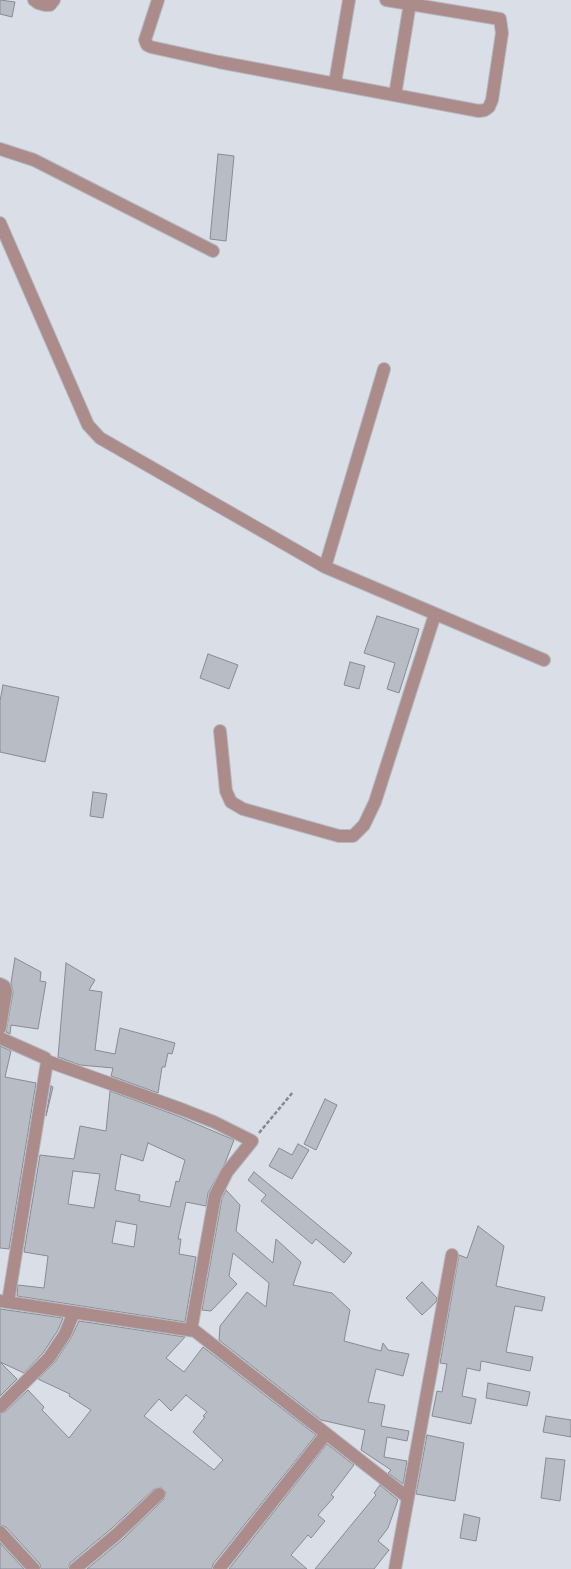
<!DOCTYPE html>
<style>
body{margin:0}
canvas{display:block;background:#dadee7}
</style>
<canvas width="571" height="1569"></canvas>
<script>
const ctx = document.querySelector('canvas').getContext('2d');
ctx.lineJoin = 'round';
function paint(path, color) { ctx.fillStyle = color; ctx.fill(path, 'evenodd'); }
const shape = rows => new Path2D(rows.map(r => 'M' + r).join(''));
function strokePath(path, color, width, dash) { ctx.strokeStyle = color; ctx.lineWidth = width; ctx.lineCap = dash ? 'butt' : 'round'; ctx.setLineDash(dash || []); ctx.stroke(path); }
const building = shape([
 [0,0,15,2,12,17,0,14,0,0],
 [218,154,234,156,226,241,210,239,218,154],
 [377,616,419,629,399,693,387,689,395,663,364,653,377,616],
 [208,654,238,665,229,689,200,678,208,654],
 [350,662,365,666,359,689,344,685,350,662],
 [3,685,59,697,45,762,0,752,0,701,3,685],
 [93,792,107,794,103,818,90,816,93,792],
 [15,958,41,972,40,981,46,982,38,1029,11,1025,10,1034,6,1032,13,992,11,983,15,958],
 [66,963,95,980,89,990,102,992,95,1050,115,1054,120,1028,175,1043,172,1054,168,1053,165,1067,162,1067,158,1093,111,1076,113,1068,80,1065,58,1057,66,963],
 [0,1046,11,1051,5,1077,36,1083,9,1249,0,1248,0,1046],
 [51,1086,53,1087,46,1116,51,1086],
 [110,1091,178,1116,234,1140,225,1163,208,1193,206,1206,186,1202,178,1239,181,1239,179,1254,196,1257,185,1322,17,1296,18,1285,44,1288,48,1256,24,1252,40,1155,74,1159,80,1126,106,1131,110,1091],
 [148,1143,185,1160,179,1182,176,1181,170,1207,139,1201,140,1195,115,1190,121,1154,143,1161,148,1143],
 [73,1171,100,1174,94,1208,68,1204,73,1171],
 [116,1221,137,1225,134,1247,112,1243,116,1221],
 [325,1099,337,1105,316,1150,304,1144,325,1099],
 [298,1144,309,1150,292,1179,269,1166,279,1148,292,1155,298,1144],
 [254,1172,352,1253,344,1263,316,1239,312,1244,261,1201,266,1195,248,1180,254,1172],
 [226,1190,240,1205,236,1231,273,1263,276,1239,301,1262,293,1285,332,1293,350,1310,344,1341,381,1351,383,1343,388,1350,409,1354,403,1376,376,1369,368,1402,385,1405,381,1426,409,1431,407,1441,387,1437,384,1457,407,1461,403,1484,388,1473,391,1470,361,1450,365,1430,321,1420,219,1340,220,1326,247,1292,266,1307,269,1283,233,1253,229,1276,237,1284,211,1311,202,1310,222,1198,226,1190],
 [478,1226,504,1246,496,1286,545,1297,542,1311,515,1306,506,1352,533,1357,530,1371,481,1361,480,1371,467,1368,462,1396,476,1399,471,1424,432,1416,437,1391,442,1392,447,1364,440,1363,459,1255,467,1258,478,1226],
 [422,1282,437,1298,436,1302,422,1315,406,1298,422,1282],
 [0,1309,63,1318,58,1330,43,1353,24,1373,0,1362,17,1379,0,1396,0,1309],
 [79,1321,185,1337,166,1358,184,1372,203,1347,316,1435,213,1564,212,1569,87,1569,122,1540,164,1499,166,1492,161,1487,154,1489,112,1528,70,1563,68,1569,41,1569,40,1564,6,1527,0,1525,0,1414,5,1412,28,1390,44,1407,42,1410,69,1438,91,1410,69,1396,70,1394,38,1379,55,1362,71,1338,79,1321],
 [186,1395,207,1412,203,1416,205,1417,193,1432,223,1460,214,1470,144,1416,159,1399,171,1411,186,1395],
 [488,1383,530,1392,527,1406,486,1398,488,1383],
 [546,1416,571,1420,571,1437,543,1432,546,1416],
 [427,1435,464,1443,455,1501,416,1494,427,1435],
 [327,1444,354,1465,331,1495,334,1497,318,1515,325,1521,311,1538,308,1535,291,1555,307,1569,229,1569,327,1444],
 [546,1458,565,1460,560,1501,541,1498,546,1458],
 [380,1485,398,1500,388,1528,378,1541,389,1550,374,1569,315,1569,376,1495,374,1493,380,1485],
 [464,1514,480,1518,476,1541,460,1538,464,1514],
 [0,1543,24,1569,0,1569,0,1543]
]);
paint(building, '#b8bcc5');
strokePath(building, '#888b94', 1);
const minor = shape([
 [34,0,38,3,45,5,50,5,54,0],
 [158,0,145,40,147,45,151,47,219,62,479,111,485,110,489,107,492,100,502,33,500,19,386,0],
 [335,83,349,0],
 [395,95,410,3],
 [0,149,34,160,213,251],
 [0,223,88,425,100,438,325,567,544,660],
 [325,567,384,369],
 [220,731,226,791,231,802,243,809,339,836,353,836,364,825,375,802,435,614],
 [0,984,4,986,6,991,0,1028],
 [0,1038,45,1058,47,1062,8,1302],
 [47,1061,181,1109,214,1122,252,1141,227,1172,215,1196,191,1330],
 [0,1301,195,1331,407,1497],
 [0,1407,49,1358,65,1334,74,1312],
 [0,1532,34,1569],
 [75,1569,117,1534,159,1494],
 [219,1569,326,1434],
 [395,1569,452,1255]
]);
strokePath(minor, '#b5b9c1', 14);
strokePath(shape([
 [259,1133,293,1092]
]), '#86888f', 2.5, [4, 2]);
strokePath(minor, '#ab8c8b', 12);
</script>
